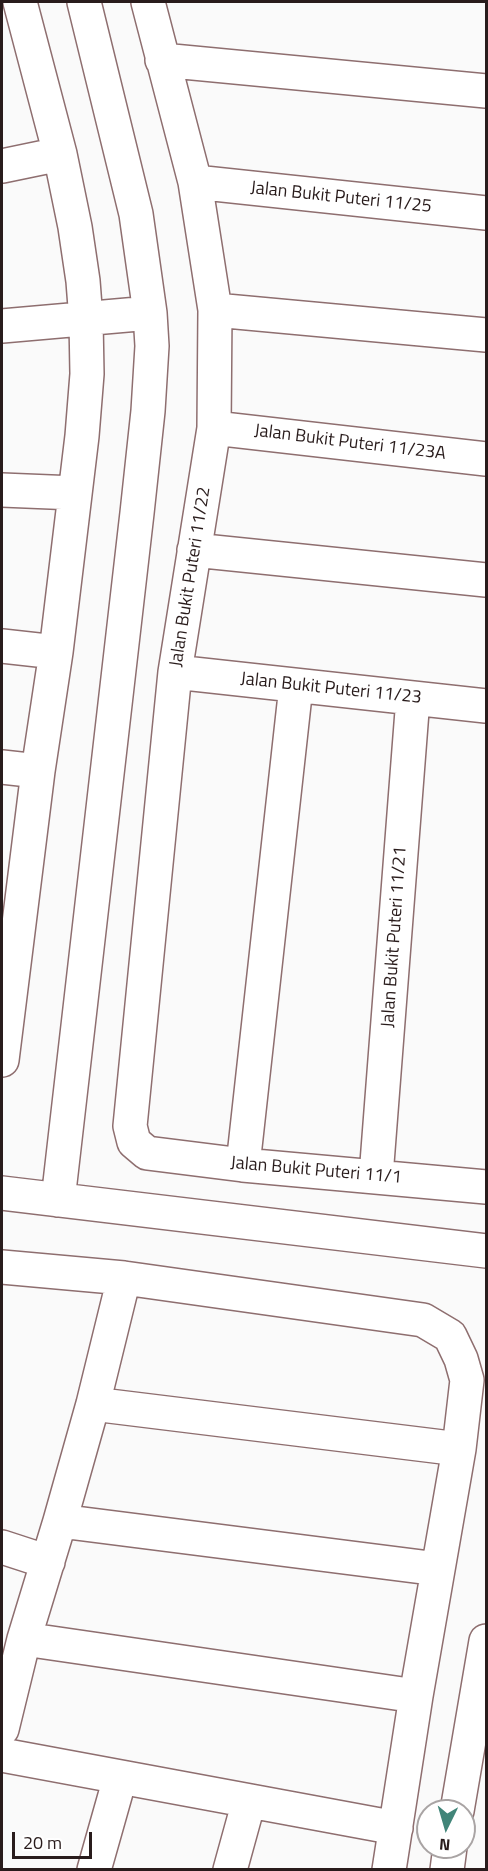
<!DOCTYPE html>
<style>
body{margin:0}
#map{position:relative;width:488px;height:1871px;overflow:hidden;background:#fafafa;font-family:"Titillium Web",sans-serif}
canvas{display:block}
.frame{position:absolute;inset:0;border:3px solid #291c1c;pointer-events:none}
.north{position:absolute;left:416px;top:1799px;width:60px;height:60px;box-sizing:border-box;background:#fff;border:2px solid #a9a4a4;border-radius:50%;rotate:185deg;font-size:16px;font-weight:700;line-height:24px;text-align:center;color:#291c1c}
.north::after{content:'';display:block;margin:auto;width:21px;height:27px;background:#418579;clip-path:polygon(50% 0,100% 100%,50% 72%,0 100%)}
.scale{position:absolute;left:12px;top:1832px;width:80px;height:27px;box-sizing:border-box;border:3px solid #291c1c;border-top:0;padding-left:8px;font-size:18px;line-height:21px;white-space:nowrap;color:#291c1c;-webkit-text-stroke:4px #fff;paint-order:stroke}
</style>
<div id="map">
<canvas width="488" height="1871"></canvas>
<div class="frame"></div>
<div class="north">N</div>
<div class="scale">20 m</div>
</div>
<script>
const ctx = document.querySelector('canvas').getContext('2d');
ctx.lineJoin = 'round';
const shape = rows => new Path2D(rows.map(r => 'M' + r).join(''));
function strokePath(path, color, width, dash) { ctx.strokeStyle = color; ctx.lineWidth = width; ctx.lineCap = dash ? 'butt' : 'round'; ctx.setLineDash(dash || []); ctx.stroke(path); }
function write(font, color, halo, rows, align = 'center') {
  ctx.font = font + ' "Titillium Web",sans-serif'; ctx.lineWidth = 6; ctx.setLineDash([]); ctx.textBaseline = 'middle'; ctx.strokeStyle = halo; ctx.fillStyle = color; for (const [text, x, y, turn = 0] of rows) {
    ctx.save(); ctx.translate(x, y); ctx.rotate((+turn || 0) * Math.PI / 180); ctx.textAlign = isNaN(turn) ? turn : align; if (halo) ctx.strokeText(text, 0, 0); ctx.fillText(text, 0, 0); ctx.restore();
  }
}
const minor = shape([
 [148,2,195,182,215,310,214,428,175,672,130,1126,134,1142,147,1153,243,1165,486,1187],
 [162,60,486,91],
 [2,166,60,154],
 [195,182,486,213],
 [215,310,486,335],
 [2,326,150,313],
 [214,428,486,459],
 [2,490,75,493],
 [194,550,486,580],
 [2,646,56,652],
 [175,672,486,706],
 [2,767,38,771],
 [2,1060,38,771,56,652,82,436,87,374,86,320,83,281,75,227,60,154,20,2],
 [243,1165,296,686],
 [376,1176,413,698],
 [2,1193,486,1251],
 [58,1200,137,513,148,411,152,346,150,313,136,214,84,2],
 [2,1267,124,1278,423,1320,450,1336,461,1359,467,1380,459,1449,416,1696,389,1870],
 [93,1404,459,1449],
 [60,1521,438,1569],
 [2,1547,48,1562],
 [24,1639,416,1696],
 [2,1729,24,1639,60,1521,93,1404,124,1278],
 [2,1755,396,1828],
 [457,1811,486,1641],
 [94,1870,120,1778],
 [230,1870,249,1801],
 [447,1870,450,1847]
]);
strokePath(minor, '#8e6e6f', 36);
strokePath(minor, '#fff', 33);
write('18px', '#291c1c', '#fff', [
 ["Jalan Bukit Puteri 11/25",341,198,6],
 ["Jalan Bukit Puteri 11/23A",350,443,7],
 ["Jalan Bukit Puteri 11/22",191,577,-81],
 ["Jalan Bukit Puteri 11/23",331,689,6],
 ["Jalan Bukit Puteri 11/21",395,937,-86],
 ["Jalan Bukit Puteri 11/1",316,1171,5]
]);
</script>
